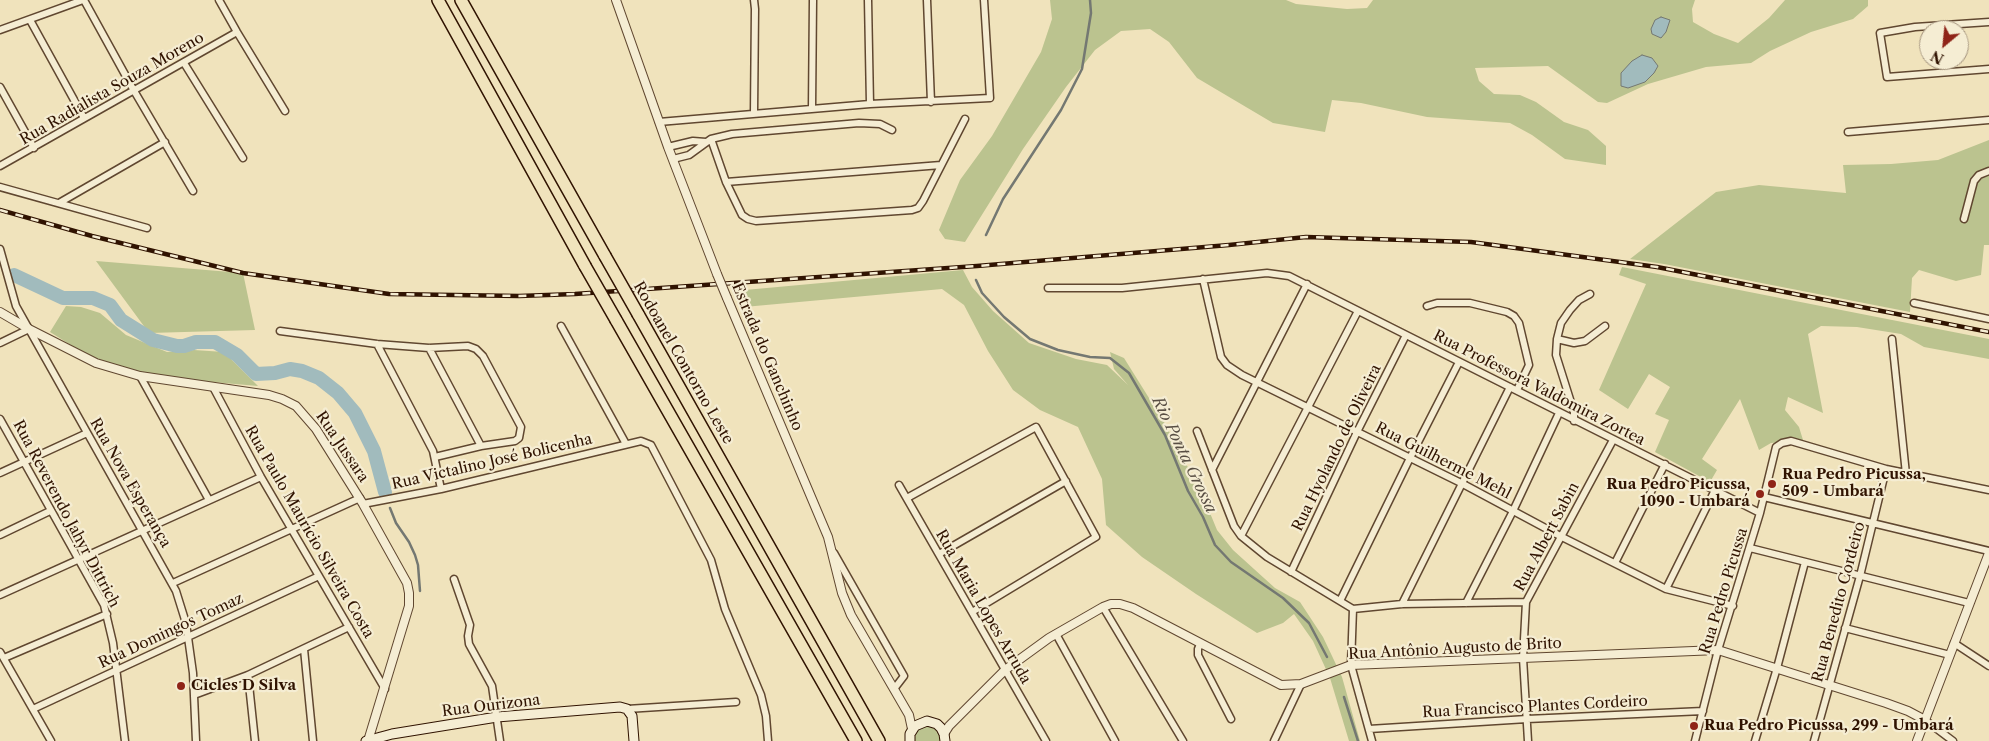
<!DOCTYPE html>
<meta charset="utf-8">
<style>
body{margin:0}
#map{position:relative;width:1989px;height:741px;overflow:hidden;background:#f0e3bc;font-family:"Libre Caslon Text",serif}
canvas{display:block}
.north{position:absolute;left:1919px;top:20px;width:50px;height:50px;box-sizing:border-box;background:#f5edd3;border:1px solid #a6967f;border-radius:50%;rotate:208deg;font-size:14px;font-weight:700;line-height:20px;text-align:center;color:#301301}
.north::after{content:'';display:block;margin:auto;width:18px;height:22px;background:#8f2418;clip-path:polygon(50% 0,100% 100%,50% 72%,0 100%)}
</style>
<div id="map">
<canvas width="1989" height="741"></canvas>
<div class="north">N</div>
</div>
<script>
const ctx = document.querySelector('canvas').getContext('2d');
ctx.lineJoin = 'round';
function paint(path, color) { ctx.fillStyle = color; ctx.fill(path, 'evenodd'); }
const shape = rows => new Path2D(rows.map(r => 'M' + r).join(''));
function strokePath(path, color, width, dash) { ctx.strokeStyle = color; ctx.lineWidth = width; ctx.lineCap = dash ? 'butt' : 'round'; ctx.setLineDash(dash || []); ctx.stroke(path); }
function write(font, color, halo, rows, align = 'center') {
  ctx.font = font + ' "Libre Caslon Text",serif'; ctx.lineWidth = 4.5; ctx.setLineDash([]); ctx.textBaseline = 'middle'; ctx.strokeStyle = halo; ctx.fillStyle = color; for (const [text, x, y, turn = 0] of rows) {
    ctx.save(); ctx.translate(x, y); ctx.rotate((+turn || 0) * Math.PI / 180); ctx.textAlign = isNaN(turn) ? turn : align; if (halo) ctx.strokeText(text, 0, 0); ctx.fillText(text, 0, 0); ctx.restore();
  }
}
paint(shape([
 [1050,0,1286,0,1296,4,1347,9,1367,8,1373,0,1695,0,1692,9,1693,22,1714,34,1738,43,1769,18,1785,0,1868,0,1868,6,1853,19,1811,32,1770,51,1751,63,1706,67,1648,84,1607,103,1598,102,1548,66,1475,68,1479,81,1494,94,1520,95,1536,102,1564,122,1588,130,1606,146,1606,165,1565,159,1532,135,1510,123,1427,117,1361,103,1332,100,1325,132,1273,123,1197,78,1169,42,1150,29,1121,31,1095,50,1066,87,1023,149,965,242,945,239,939,230,960,180,992,136,1041,52,1052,19],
 [1989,140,1989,245,1984,245,1981,275,1956,281,1919,270,1912,278,1910,312,1664,264,1630,259,1716,192,1759,185,1846,193,1843,165,1891,164,1938,160],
 [96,261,243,273,255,330,149,333],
 [1622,267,1989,339,1989,359,1924,347,1901,334,1857,327,1821,326,1808,334,1823,413,1788,397,1785,410,1799,427,1803,440,1771,443,1759,450,1740,399,1702,459,1717,470,1710,482,1655,452,1669,420,1655,414,1670,387,1649,374,1628,409,1599,390,1646,284,1619,275],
 [963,270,972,287,993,311,1029,343,1076,359,1107,365,1128,385,1114,369,1110,352,1124,358,1164,422,1203,496,1217,530,1233,550,1275,588,1300,602,1323,637,1342,677,1360,741,1349,741,1330,678,1313,641,1294,614,1283,623,1257,633,1196,594,1142,557,1106,525,1102,479,1078,427,1040,410,1013,390,988,351,964,305,942,289,744,307,734,291],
 [66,306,81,307,100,313,126,335,167,352,194,350,224,352,258,386,178,379,133,370,90,357,50,332],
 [926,725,930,725,939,730,942,741,914,741,917,729]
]), '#bbc38f');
const water = shape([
 [1661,17,1670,20,1666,32,1661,38,1652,34,1651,29,1655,20,1661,17],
 [1642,55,1652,58,1658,66,1654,73,1645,82,1628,88,1621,86,1621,73,1632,61,1642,55]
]);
paint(water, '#a1bbbd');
strokePath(water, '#747872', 1);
strokePath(shape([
 [986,235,1003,199,1061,110,1082,69,1091,13,1090,0],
 [976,280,982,293,1004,317,1030,339,1058,350,1090,357,1110,358,1129,373,1165,435,1188,491,1203,517,1215,545,1231,562,1283,598,1309,623,1327,657],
 [390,508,396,523,409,542,415,555,418,565,420,591],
 [1344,697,1358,741]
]), '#747872', 2.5);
strokePath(shape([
 [14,275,63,298,93,298,110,305,121,320,153,340,177,346,184,346,196,342,215,342,237,355,256,374,275,373,290,369,302,371,319,378,338,393,355,413,374,451,385,492]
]), '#a1bbbd', 14);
const minor = shape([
 [84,0,133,89,193,191],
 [219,0,237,32,285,111],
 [754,0,755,9,754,113],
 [868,0,870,104],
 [927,0,931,102],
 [30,20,84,118],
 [1989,22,1915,27,1880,33,1887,77,1989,69],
 [0,30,83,0],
 [184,63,243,158],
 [0,87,34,148],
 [812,109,813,0],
 [659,122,870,104,990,98,984,0],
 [1848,132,1989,120],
 [711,139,726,182,742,215,748,219,756,221,912,210,918,208,923,201,965,119],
 [668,147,693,141,706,142],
 [673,159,689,155,711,139,732,134,859,123,880,124,892,130],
 [0,166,237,32],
 [726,182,941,165],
 [0,187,147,228],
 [59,203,165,142],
 [1964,219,1974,181,1979,175,1989,171],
 [0,249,16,306,176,591,186,623,193,673,196,741],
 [1203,279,1221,357,1227,365,1242,375,1463,484,1562,537,1666,589,1733,606],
 [1048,288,1122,288,1267,273,1289,276,1760,513],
 [1914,303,1989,319],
 [1427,306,1437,303,1470,303,1507,312,1514,316,1519,323,1529,365,1517,390],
 [561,326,626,444],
 [280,331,377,344,429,348,468,346,476,349,483,356,521,427,519,438,515,441,481,446,435,457],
 [1557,339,1574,343,1585,341,1605,326],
 [1892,339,1906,474],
 [0,343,29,329],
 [377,344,433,451,441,489],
 [429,348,481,446],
 [140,376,209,500],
 [213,387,261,477,385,689],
 [0,419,104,605,113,643,125,741],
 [1574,421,1574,412,1556,355,1557,339,1561,323,1570,310,1579,300,1590,294],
 [1197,431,1234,526,1241,536,1267,557,1353,609,1351,665,1372,741],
 [1212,470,1307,284],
 [0,473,87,433],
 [899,485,1046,741],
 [1764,497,1989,551],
 [907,498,1036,427,1096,537,972,612],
 [363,504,441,489,641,441,651,445,711,560,725,609,761,695,766,716,768,741],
 [0,535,50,511],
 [1241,536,1358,311],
 [1750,548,1969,603],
 [834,553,904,676,894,689],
 [939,554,1066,481],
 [1615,563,1665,464],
 [1291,572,1357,432,1406,335],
 [454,579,470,625,468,636,469,644,492,686,500,741],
 [173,583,360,498],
 [1666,589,1715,490],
 [0,595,261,477],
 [1340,601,1410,458,1459,362],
 [1466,603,1513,511,1559,413],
 [1402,604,1510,387],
 [1103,607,1183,741],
 [1353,609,1402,604,1526,602],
 [1845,628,1950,655],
 [1056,634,1115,741],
 [1954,643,1989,666],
 [1200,644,1198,649,1198,655,1231,719],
 [304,649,313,741],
 [0,652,51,741],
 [4,658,107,614],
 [248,675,255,741],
 [194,695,248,675,349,627],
 [33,709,319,576],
 [627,709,736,702],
 [1925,720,1953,741],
 [1369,729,1527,719,1703,711],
 [1274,741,1301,684],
 [1528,741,1523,658,1526,602,1613,440],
 [1695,741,1718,650,1760,513,1776,447,1782,443,1791,441,1886,469,1989,490],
 [1755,741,1777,668,1805,562],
 [1814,741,1860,576,1886,469]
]);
const tertiary = shape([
 [616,0,668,147,717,274],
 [727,298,828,537,842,593,851,615,909,715,912,729],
 [0,312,29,329,96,363,140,376,269,395,282,399,296,406,316,429,363,504,407,583,409,593,409,606,368,741],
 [944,734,949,726,1005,670,1049,638,1103,607,1111,604,1120,604,1133,608,1281,685,1301,684,1351,665,1718,650,1886,703,1908,711,1925,720],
 [1917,741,1989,553]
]);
const secondary = shape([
 [366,741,392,734,497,717,620,707,627,709,632,716,634,741],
 [910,741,910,734,915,726,927,721,937,724,941,728,944,734,945,741]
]);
const motorway = shape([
 [438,0,585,266],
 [461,0,605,256],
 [638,314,879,741],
 [616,320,856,741]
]);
strokePath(minor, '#604730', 9);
strokePath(tertiary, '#604730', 10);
strokePath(secondary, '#301301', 11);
strokePath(motorway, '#301301', 14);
strokePath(minor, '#f5edd3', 6);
strokePath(tertiary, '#f5edd3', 8);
strokePath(secondary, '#f5edd3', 9);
strokePath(motorway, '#f0e3bc', 11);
const rail = shape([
 [0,210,92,236,243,273,389,294,519,296,575,294,977,266,1229,245,1306,237,1471,242,1657,267,1989,332]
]);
strokePath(rail, '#301301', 4.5);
strokePath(rail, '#f5edd3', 2.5, [8]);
const tertiaryBridge = shape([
 [717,274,727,298]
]);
const motorwayBridge = shape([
 [605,256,638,314],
 [585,266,616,320]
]);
strokePath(tertiaryBridge, '#604730', 10, []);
strokePath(motorwayBridge, '#301301', 14, []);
strokePath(tertiaryBridge, '#f5edd3', 8);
strokePath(motorwayBridge, '#f0e3bc', 11);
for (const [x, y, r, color] of [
 [1772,484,5,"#8f2418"],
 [1760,494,5,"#8f2418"],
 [181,686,5,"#8f2418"],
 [1694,726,5,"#8f2418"]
]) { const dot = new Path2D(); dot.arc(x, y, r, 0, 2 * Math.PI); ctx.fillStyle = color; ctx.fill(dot); strokePath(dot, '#f5edd3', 2); }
write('15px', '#301301', '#f5edd3', [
 ["Rua Radialista Souza Moreno",112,89,-30],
 ["Estrada do Ganchinho",767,357,67],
 ["Rodoanel Contorno Leste",683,363,60],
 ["Rua Professora Valdomira Zortea",1539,388,27],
 ["Rua Jussara",342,447,56],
 ["Rua Hyolando de Oliveira",1337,448,-64],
 ["Rua Guilherme Mehl",1443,461,27],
 ["Rua Victalino José Bolicenha",492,462,-13],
 ["Rua Nova Esperança",130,483,60],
 ["Rua Reverendo Jahyr Dittrich",66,514,62],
 ["Rua Paulo Maurício Silveira Costa",309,532,60],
 ["Rua Albert Sabin",1547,537,-62],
 ["Rua Pedro Picussa",1724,591,-73],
 ["Rua Benedito Cordeiro",1839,602,-75],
 ["Rua Maria Lopes Arruda",983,607,60],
 ["Rua Domingos Tomaz",171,631,-25],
 ["Rua Antônio Augusto de Brito",1455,649,-3],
 ["Rua Ourizona",491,706,-7],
 ["Rua Francisco Plantes Cordeiro",1535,707,-3]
]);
write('bold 15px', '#301301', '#f5edd3', [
 ["Rua Pedro Picussa,",1782,475],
 ["509 - Umbará",1782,492],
 ["Rua Pedro Picussa,",1750,485,"right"],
 ["1090 - Umbará",1750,502,"right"],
 ["Cicles D Silva",191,686],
 ["Rua Pedro Picussa, 299 - Umbará",1704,726]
], 'left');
write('italic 16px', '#584e43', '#f5edd3', [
 ["Rio Ponta Grossa",1184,455,64]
]);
</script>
